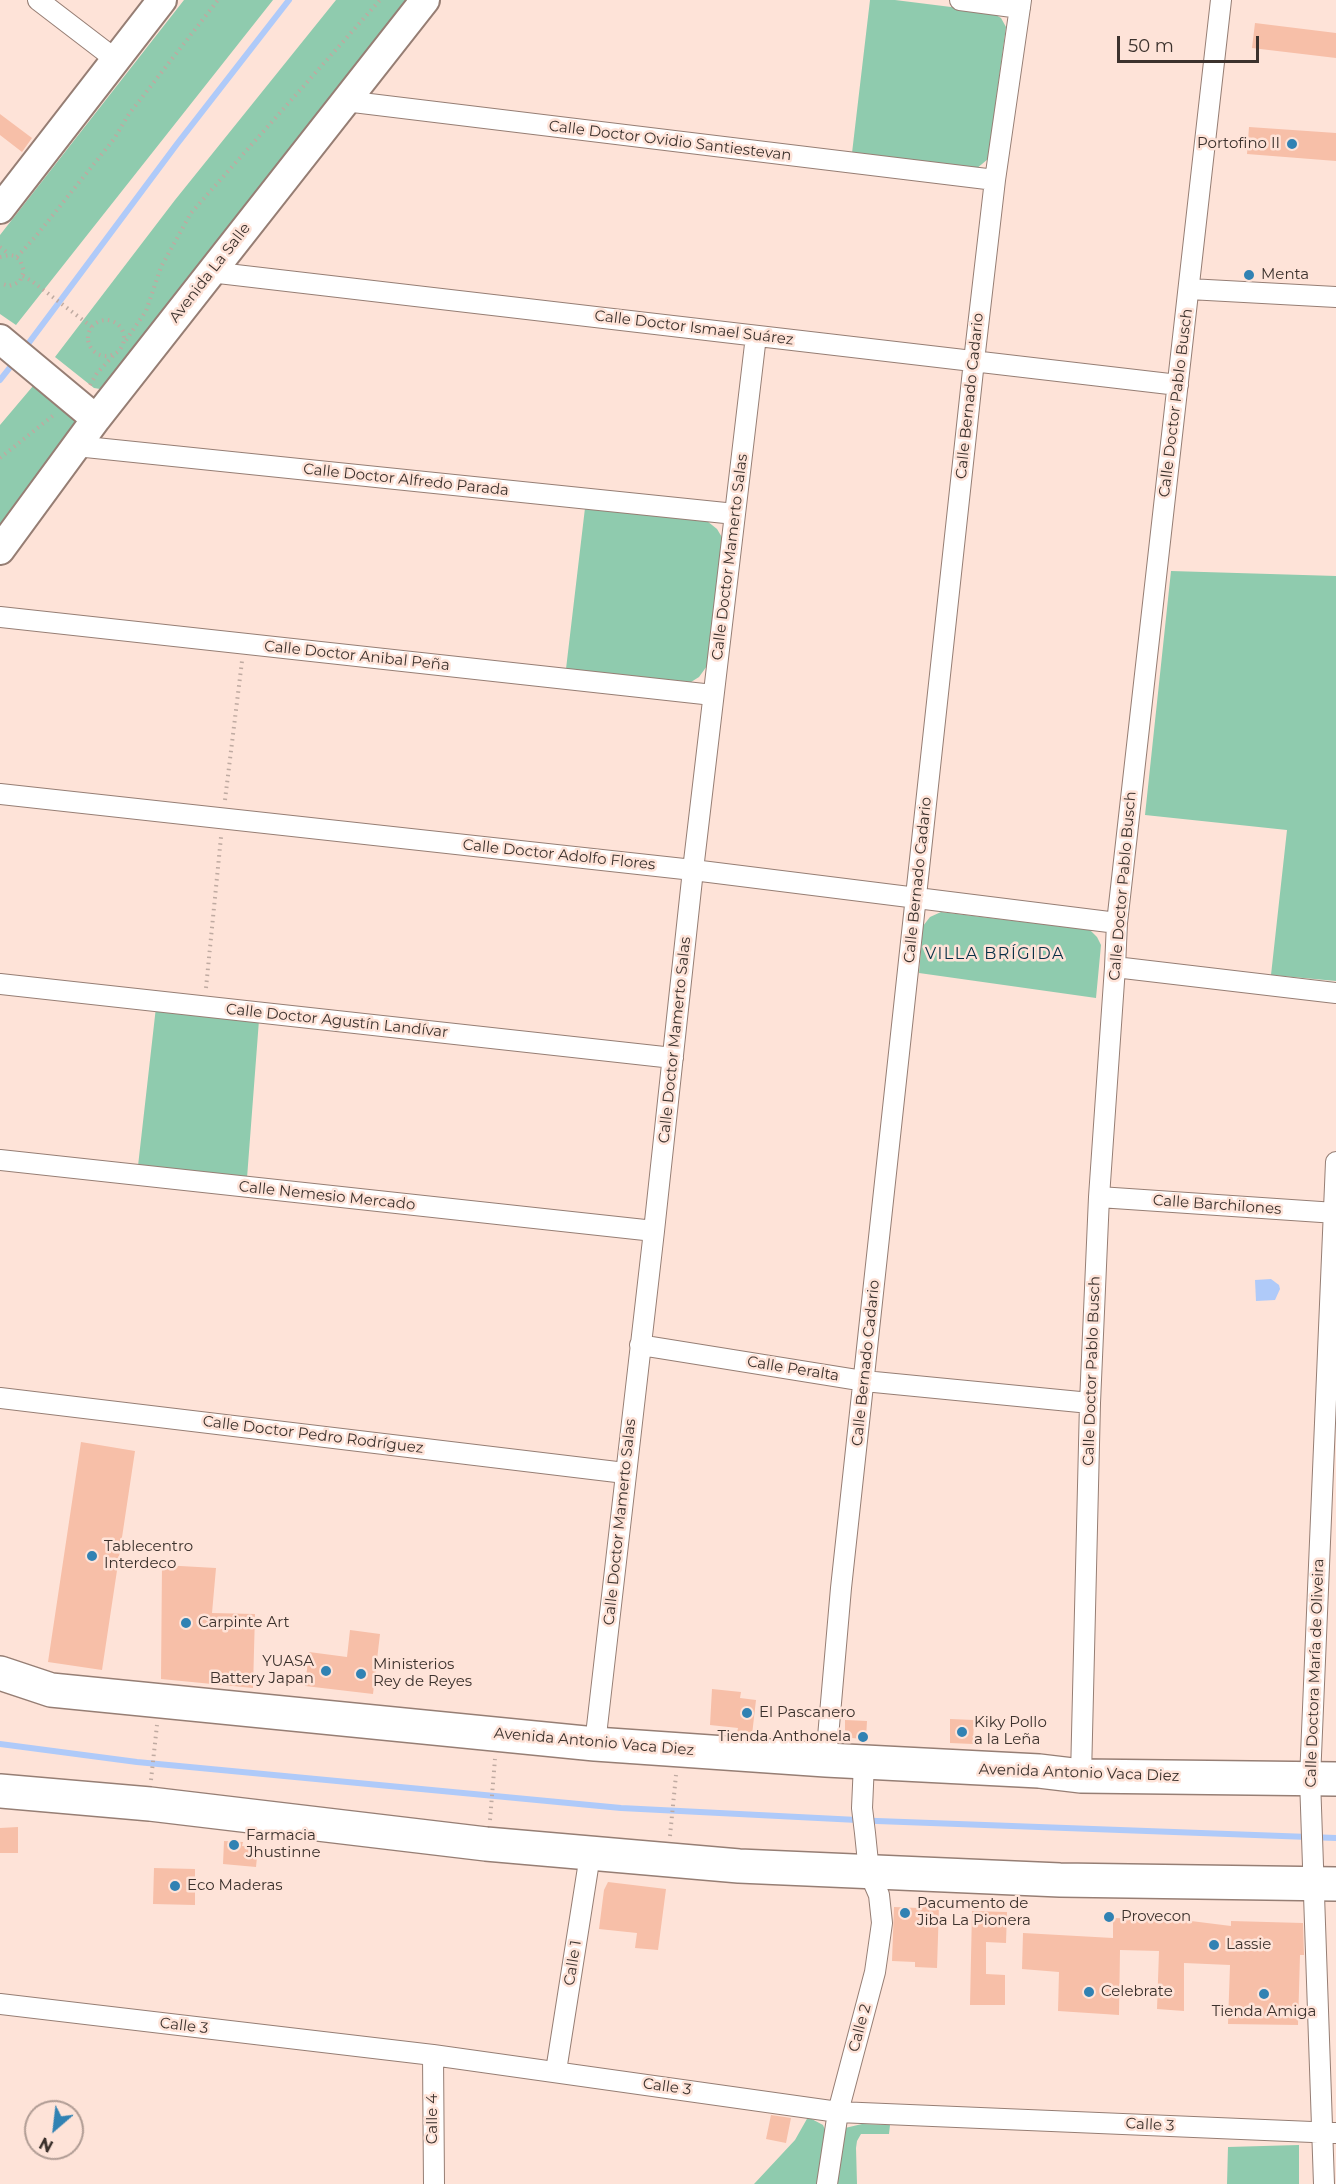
<!DOCTYPE html>
<meta charset="utf-8">
<style>
body{margin:0}
#map{position:relative;width:1336px;height:2184px;overflow:hidden;background:#fee3d8;font-family:Montserrat,sans-serif}
canvas{display:block}
.north{position:absolute;left:24px;top:2100px;width:60px;height:60px;box-sizing:border-box;background:#fee3d8;border:2px solid #b09c94;border-radius:50%;rotate:208deg;font-size:16px;font-weight:700;line-height:24px;text-align:center;color:#3c322d}
.north::after{content:'';display:block;margin:auto;width:21px;height:27px;background:#3182b3;clip-path:polygon(50% 0,100% 100%,50% 72%,0 100%)}
.scale{position:absolute;left:1117px;top:36px;width:142px;height:27px;box-sizing:border-box;border:3px solid #3c322d;border-top:0;padding-left:8px;font-size:18px;line-height:21px;white-space:nowrap;color:#3c322d;-webkit-text-stroke:4px #fee3d8;paint-order:stroke}
</style>
<div id="map">
<canvas width="1336" height="2184"></canvas>
<div class="north">N</div>
<div class="scale">50 m</div>
</div>
<script>
const ctx = document.querySelector('canvas').getContext('2d');
ctx.lineJoin = 'round';
function paint(path, color) { ctx.fillStyle = color; ctx.fill(path, 'evenodd'); }
const shape = rows => new Path2D(rows.map(r => 'M' + r).join(''));
function strokePath(path, color, width, dash) { ctx.strokeStyle = color; ctx.lineWidth = width; ctx.lineCap = dash ? 'butt' : 'round'; ctx.setLineDash(dash || []); ctx.stroke(path); }
function write(font, color, halo, rows, align = 'center') {
  ctx.font = font + ' Montserrat,sans-serif'; ctx.lineWidth = 5; ctx.setLineDash([]); ctx.textBaseline = 'middle'; ctx.strokeStyle = halo; ctx.fillStyle = color; for (const [text, x, y, turn = 0] of rows) {
    ctx.save(); ctx.translate(x, y); ctx.rotate((+turn || 0) * Math.PI / 180); ctx.textAlign = isNaN(turn) ? turn : align; if (halo) ctx.strokeText(text, 0, 0); ctx.fillText(text, 0, 0); ctx.restore();
  }
}
paint(shape([
 [184,0,273,0,16,325,0,314,0,235],
 [336,0,408,0,106,390,94,388,55,357,175,200],
 [870,0,895,0,991,12,1001,18,1006,27,988,159,976,169,852,153],
 [33,386,74,418,74,424,72,429,0,526,0,425],
 [585,508,707,521,717,529,723,539,707,666,699,677,691,682,566,669],
 [1171,571,1336,576,1336,981,1271,975,1287,830,1145,815],
 [941,912,1090,930,1097,937,1101,945,1096,998,919,973,923,926,930,917],
 [156,1007,259,1020,247,1178,138,1166],
 [808,2117,823,2125,826,2132,820,2184,754,2184,795,2140],
 [862,2124,890,2125,889,2134,861,2134,857,2141,856,2148,857,2184,836,2184,842,2134,845,2128],
 [1299,2145,1299,2184,1227,2184,1228,2147]
]), '#8fcbae');
paint(shape([
 [1271,1279,1279,1285,1280,1289,1275,1300,1256,1301,1255,1280]
]), '#afcaf9');
strokePath(shape([
 [25,348,177,144,289,0],
 [0,380,15,361],
 [0,1744,137,1762,621,1808,877,1821,1336,1838]
]), '#afcaf9', 6);
paint(shape([
 [1255,23,1336,33,1336,58,1252,48],
 [0,114,32,138,22,152,0,135],
 [1249,127,1336,133,1336,161,1247,154],
 [81,1442,135,1451,102,1670,48,1662],
 [162,1565,216,1568,212,1613,255,1614,253,1688,161,1679],
 [350,1630,380,1634,373,1694,305,1686,309,1652,347,1657],
 [712,1689,741,1692,740,1698,756,1700,752,1735,737,1733,738,1728,710,1725],
 [950,1719,974,1720,973,1744,950,1743],
 [845,1720,867,1721,866,1739,851,1738,845,1730],
 [18,1827,18,1853,0,1853,0,1828],
 [224,1841,243,1842,242,1846,258,1847,256,1867,223,1864],
 [154,1868,195,1869,195,1905,153,1904],
 [608,1882,666,1889,658,1950,635,1948,637,1933,599,1929,604,1890],
 [918,1905,939,1906,937,1968,915,1967,915,1962,892,1961,894,1907,918,1908],
 [972,1911,1007,1912,1006,1943,986,1942,986,1974,1005,1975,1005,2005,970,2005],
 [1113,1918,1183,1920,1231,1926,1231,1921,1303,1923,1304,1955,1300,1955,1298,2025,1228,2024,1230,1965,1184,1963,1184,2011,1157,2009,1159,1951,1120,1950,1119,2015,1058,2011,1059,1972,1022,1969,1023,1933,1113,1938],
 [771,2115,791,2118,786,2143,766,2139]
]), '#f7bfa8');
const minor = shape([
 [38,0,115,59],
 [960,0,1020,8],
 [345,101,995,180],
 [210,272,1178,385],
 [1189,289,1336,297],
 [76,446,735,514],
 [0,617,713,695],
 [0,794,693,870,1117,923],
 [1115,967,1336,993],
 [0,984,673,1058],
 [0,1160,654,1231],
 [1099,1197,1336,1213],
 [640,1345,864,1381,1090,1403],
 [0,1398,625,1473],
 [595,1744,654,1231,693,870,756,336],
 [826,1760,841,1588,974,361,995,180,1021,0],
 [1081,1776,1090,1403,1099,1197,1115,967,1117,923,1221,0],
 [0,2004,433,2055,838,2112,1336,2133],
 [433,2055,434,2184],
 [556,2071,590,1855],
 [827,2184,838,2112,875,1972,882,1923,879,1895,869,1872,865,1833,862,1808,864,1763],
 [1324,2184,1310,1779,1336,1162]
]);
const secondary = shape([
 [0,209,162,0],
 [0,339,96,419],
 [0,550,96,419,425,0]
]);
const trunk = shape([
 [0,1673,51,1690,595,1744,826,1760,1039,1771,1081,1776,1336,1779],
 [0,1791,150,1804,486,1844,739,1866,1060,1880,1336,1884]
]);
strokePath(minor, '#967e74', 22);
strokePath(secondary, '#967e74', 32);
strokePath(trunk, '#967e74', 36);
strokePath(shape([
 [0,247,9,254],
 [0,257,10,255,15,256,20,260,24,271,20,281,15,284,9,286,0,283],
 [17,257,36,236,114,139,129,114,218,0],
 [23,276,33,282,92,327],
 '88 338a18 18 0 1 1 36 0a18 18 0 1 1-36 0Z',
 [126,340,146,311,161,267,191,213,380,0],
 [90,385,97,373,114,355],
 [0,458,55,414],
 [225,800,242,661],
 [206,988,221,837],
 [151,1780,157,1725],
 [490,1820,495,1759],
 [670,1836,676,1775]
]), '#bfaaa1', 4, [1.5, 4.5]);
strokePath(minor, '#fff', 20);
strokePath(secondary, '#fff', 28);
strokePath(trunk, '#fff', 33);
for (const [x, y, r, color] of [
 [1292,144,6,"#3182b3"],
 [1249,275,6,"#3182b3"],
 [92,1556,6,"#3182b3"],
 [186,1623,6,"#3182b3"],
 [326,1671,6,"#3182b3"],
 [361,1674,6,"#3182b3"],
 [747,1713,6,"#3182b3"],
 [962,1732,6,"#3182b3"],
 [863,1737,6,"#3182b3"],
 [234,1845,6,"#3182b3"],
 [175,1886,6,"#3182b3"],
 [905,1913,6,"#3182b3"],
 [1109,1917,6,"#3182b3"],
 [1214,1945,6,"#3182b3"],
 [1089,1992,6,"#3182b3"],
 [1264,1994,6,"#3182b3"]
]) { const dot = new Path2D(); dot.arc(x, y, r, 0, 2 * Math.PI); ctx.fillStyle = color; ctx.fill(dot); strokePath(dot, '#fee3d8', 2); }
write('15px', '#3c322d', '#fee3d8', [
 ["Calle Doctor Ovidio Santiestevan",670,141,7],
 ["Avenida La Salle",210,273,-52],
 ["Calle Doctor Ismael Suárez",694,328,7],
 ["Calle Bernado Cadario",970,396,-84],
 ["Calle Doctor Pablo Busch",1176,403,-83],
 ["Calle Doctor Alfredo Parada",406,480,6],
 ["Calle Doctor Mamerto Salas",730,557,-83],
 ["Calle Doctor Anibal Peña",357,656,6],
 ["Calle Doctor Adolfo Flores",559,855,6],
 ["Calle Bernado Cadario",918,880,-84],
 ["Calle Doctor Pablo Busch",1123,886,-85],
 ["Calle Doctor Agustín Landívar",337,1021,6],
 ["Calle Doctor Mamerto Salas",675,1040,-84],
 ["Calle Nemesio Mercado",327,1196,6],
 ["Calle Barchilones",1217,1205,4],
 ["Calle Bernado Cadario",866,1363,-84],
 ["Calle Peralta",793,1369,9],
 ["Calle Doctor Pablo Busch",1092,1371,-88],
 ["Calle Doctor Pedro Rodríguez",313,1435,7],
 ["Calle Doctor Mamerto Salas",620,1522,-84],
 ["Calle Doctora María de Oliveira",1315,1673,-88],
 ["Avenida Antonio Vaca Diez",594,1742,5],
 ["Avenida Antonio Vaca Diez",1079,1773,2],
 ["Calle 1",573,1963,-81],
 ["Calle 3",184,2026,7],
 ["Calle 2",860,2028,-75],
 ["Calle 3",667,2087,8],
 ["Calle 4",433,2119,-90],
 ["Calle 3",1150,2125,3]
]);
write('15px', '#3c322d', '#fee3d8', [
 ["Portofino II",1280,144,"right"],
 ["Menta",1261,275],
 ["Tablecentro",104,1547],
 ["Interdeco",104,1564],
 ["Carpinte Art",198,1623],
 ["YUASA",314,1662,"right"],
 ["Battery Japan",314,1679,"right"],
 ["Ministerios",373,1665],
 ["Rey de Reyes",373,1682],
 ["El Pascanero",759,1713],
 ["Kiky Pollo",974,1723],
 ["a la Leña",974,1740],
 ["Tienda Anthonela",851,1737,"right"],
 ["Farmacia",246,1836],
 ["Jhustinne",246,1853],
 ["Eco Maderas",187,1886],
 ["Pacumento de",917,1904],
 ["Jiba La Pionera",917,1921],
 ["Provecon",1121,1917],
 ["Lassie",1226,1945],
 ["Celebrate",1101,1992],
 ["Tienda Amiga",1264,2012,"center"]
], 'left');
ctx.letterSpacing = '1.5px';
write('16px', '#083047', '#fee3d8', [
 ["VILLA BRÍGIDA",995,954]
]);
ctx.letterSpacing = '0px';
</script>
